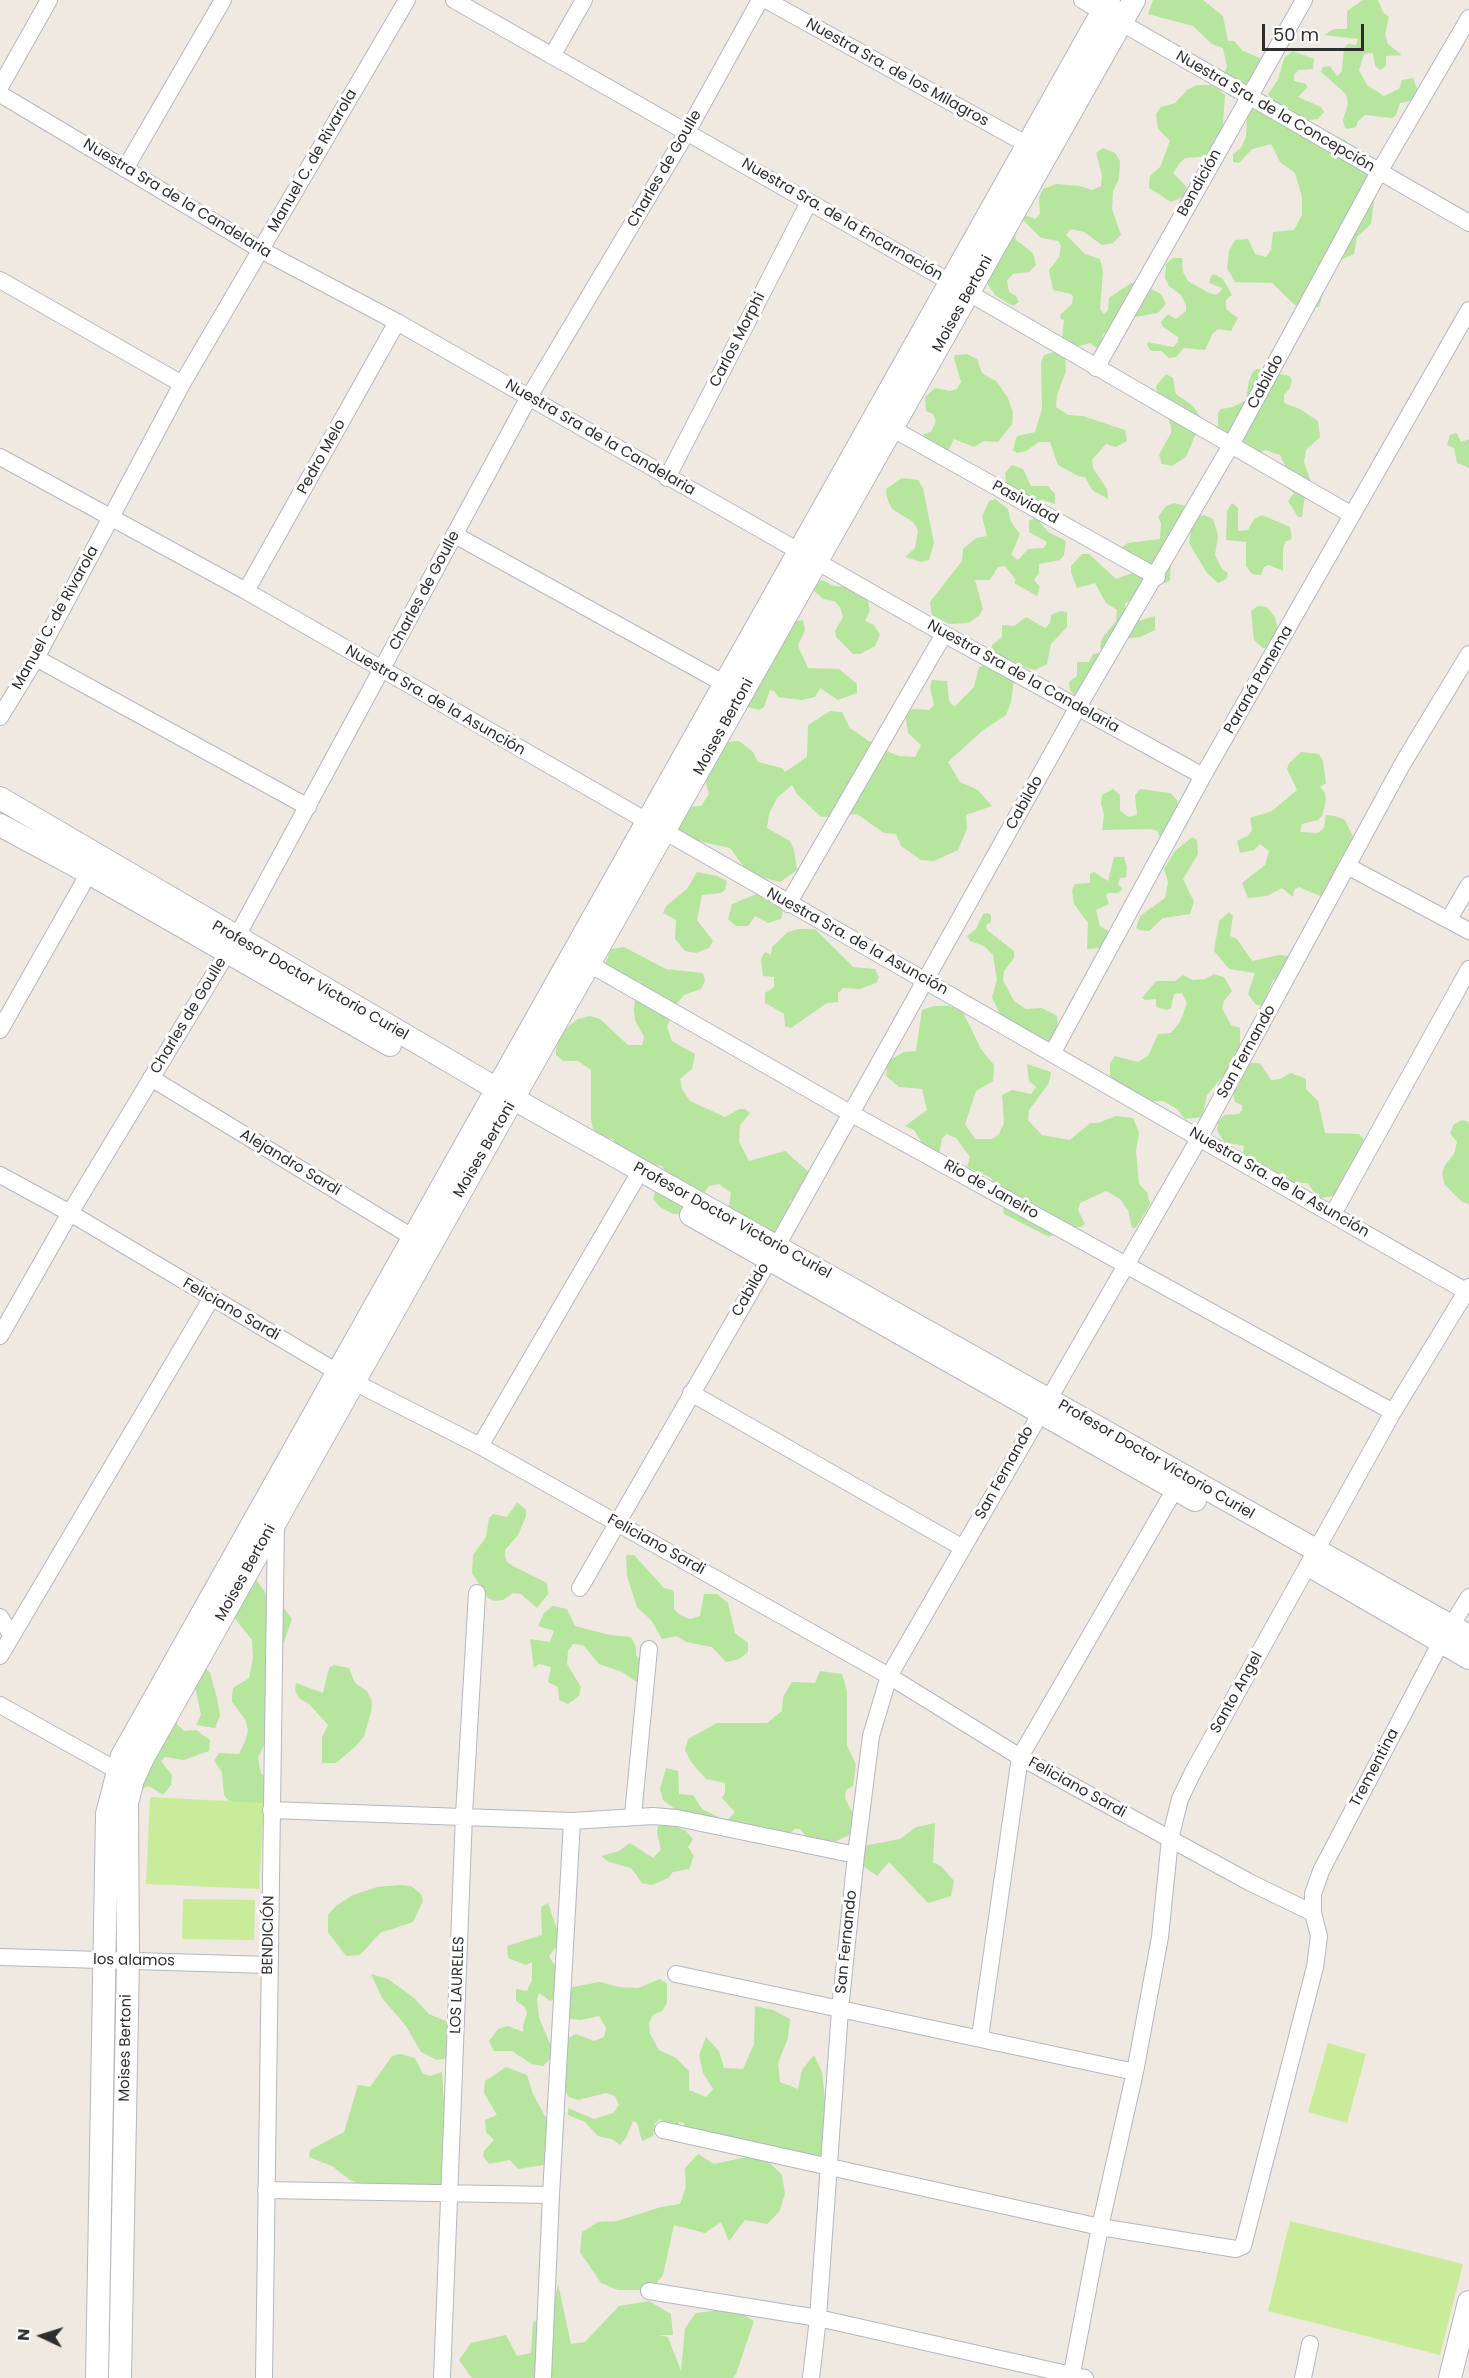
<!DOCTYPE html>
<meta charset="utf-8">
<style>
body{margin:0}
#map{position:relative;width:1469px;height:2378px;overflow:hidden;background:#efe9e1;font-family:Poppins,sans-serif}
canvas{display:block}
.north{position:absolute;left:12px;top:2306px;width:60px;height:60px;-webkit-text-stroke:4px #fff;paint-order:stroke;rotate:274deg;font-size:16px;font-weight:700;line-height:24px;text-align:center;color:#2e2e2e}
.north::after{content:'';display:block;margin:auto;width:21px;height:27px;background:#2e2e2e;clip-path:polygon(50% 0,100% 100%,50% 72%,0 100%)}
.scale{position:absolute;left:1262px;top:24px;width:102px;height:27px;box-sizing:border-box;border:3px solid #2e2e2e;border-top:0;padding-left:8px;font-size:18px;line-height:21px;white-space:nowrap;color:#2e2e2e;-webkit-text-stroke:4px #fff;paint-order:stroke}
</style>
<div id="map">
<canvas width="1469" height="2378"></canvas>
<div class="north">N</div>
<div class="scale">50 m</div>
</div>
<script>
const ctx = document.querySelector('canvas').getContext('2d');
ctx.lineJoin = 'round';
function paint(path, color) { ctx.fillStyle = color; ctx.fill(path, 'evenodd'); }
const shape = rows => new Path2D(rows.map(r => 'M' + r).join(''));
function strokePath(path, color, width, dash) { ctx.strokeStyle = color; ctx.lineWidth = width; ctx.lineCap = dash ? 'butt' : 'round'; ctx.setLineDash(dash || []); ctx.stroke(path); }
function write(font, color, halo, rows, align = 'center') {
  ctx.font = font + ' Poppins,sans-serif'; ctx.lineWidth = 6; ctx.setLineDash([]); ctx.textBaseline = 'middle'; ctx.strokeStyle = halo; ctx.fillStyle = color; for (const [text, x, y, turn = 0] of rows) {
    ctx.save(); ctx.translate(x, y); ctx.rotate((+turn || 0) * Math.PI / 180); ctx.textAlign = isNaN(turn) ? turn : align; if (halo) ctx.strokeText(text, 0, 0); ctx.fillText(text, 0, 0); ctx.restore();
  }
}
paint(shape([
 [1153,0,1203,0,1223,16,1228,41,1234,41,1243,51,1260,58,1261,63,1245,99,1229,96,1225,89,1223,76,1227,67,1223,48,1212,44,1193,26,1148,14],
 [1363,0,1378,0,1383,12,1389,17,1385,34,1388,44,1402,55,1386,56,1386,66,1380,70,1375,66,1373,53,1364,54,1359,70,1367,85,1384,96,1399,89,1402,80,1413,78,1418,91,1410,101,1400,103,1396,115,1392,118,1365,115,1358,121,1356,127,1348,129,1345,128,1343,120,1348,104,1346,94,1321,72,1323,67,1330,66,1337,76,1342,71,1344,48,1348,44,1356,45,1358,39,1324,35,1334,29,1347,29,1347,11],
 [1293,51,1314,59,1313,69,1299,70,1294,75,1294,81,1306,84,1307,88,1298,97,1321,107,1324,112,1318,119,1302,121,1292,110,1271,101,1268,94,1278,80,1284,58],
 [1197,85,1214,85,1225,95,1222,138,1212,156,1185,158,1180,163,1173,173,1186,186,1188,195,1171,202,1149,188,1150,176,1160,167,1170,141,1158,129,1156,114,1161,107,1175,103,1187,90],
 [1255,108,1345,140,1353,151,1357,169,1372,165,1374,201,1371,224,1357,237,1354,254,1338,261,1324,289,1319,307,1297,307,1272,283,1235,282,1227,268,1229,251,1235,240,1248,239,1255,254,1266,257,1271,250,1273,232,1294,230,1302,215,1302,197,1295,173,1280,162,1271,144,1252,149,1239,163,1233,162,1233,154,1241,148,1246,137,1247,114],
 [1103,148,1115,153,1120,161,1119,179,1113,191,1112,209,1121,235,1113,243,1102,245,1084,232,1071,229,1066,235,1085,254,1100,259,1103,272,1100,309,1104,314,1108,310,1109,298,1131,283,1141,284,1161,294,1166,304,1158,313,1135,317,1103,334,1102,338,1108,341,1098,349,1090,343,1073,348,1062,339,1064,320,1061,319,1060,315,1072,304,1073,297,1071,294,1053,290,1049,270,1059,257,1061,245,1058,241,1041,238,1022,219,1014,231,1016,240,1033,253,1036,265,1029,272,1013,274,1007,281,1009,292,1016,296,1019,302,1013,306,996,296,986,282,1020,213,1035,219,1040,214,1039,198,1043,189,1056,184,1080,186,1092,190,1101,186,1102,175,1096,153],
 [1173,258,1182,258,1183,272,1188,281,1207,292,1216,295,1221,291,1222,288,1209,283,1211,276,1214,274,1223,279,1232,295,1226,300,1226,309,1238,318,1231,331,1218,329,1213,333,1205,350,1184,348,1176,357,1169,358,1161,351,1151,351,1147,345,1148,342,1173,347,1178,342,1178,337,1163,327,1161,322,1168,314,1176,319,1186,311,1186,305,1181,295,1169,286,1165,278,1166,264],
 [1054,352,1065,356,1066,371,1057,395,1056,407,1068,415,1083,416,1125,430,1127,441,1116,447,1106,444,1092,460,1093,468,1107,489,1108,499,1092,490,1085,477,1078,476,1058,465,1050,442,1039,442,1026,451,1017,453,1013,450,1017,436,1035,432,1042,409,1041,362,1044,355],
 [967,354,977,359,982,373,997,382,1008,398,1013,413,1012,424,998,442,984,441,974,447,954,439,947,453,924,441,924,434,931,432,936,421,933,414,926,411,925,397,935,388,950,391,957,389,961,382,954,358,955,355],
 [1258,369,1289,376,1292,380,1290,388,1284,395,1284,403,1300,409,1318,421,1320,437,1306,450,1304,462,1311,482,1304,501,1302,517,1298,517,1288,501,1294,493,1282,484,1285,465,1280,455,1265,450,1256,455,1223,434,1218,428,1218,413,1221,409,1233,407,1246,400,1249,381,1253,371],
 [1166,374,1173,378,1176,394,1193,406,1202,419,1186,457,1172,466,1162,464,1159,455,1171,433,1171,426,1157,393,1156,386],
 [1457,433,1461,442,1469,439,1469,468,1457,463,1454,448,1447,445,1450,435],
 [1012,465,1023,469,1031,486,1048,486,1055,494,1055,504,1043,500,1042,505,1007,489,1005,473],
 [902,478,918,480,923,488,934,543,929,560,921,562,905,557,915,548,918,530,913,522,892,509,887,498,886,489],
 [995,499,1008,509,1011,522,1020,534,1011,555,1018,560,1028,549,1044,548,1047,542,1029,532,1029,521,1036,517,1048,532,1066,541,1064,555,1060,560,1039,564,1039,573,1034,580,1040,587,1037,596,1014,583,1016,580,1005,566,998,567,990,580,975,580,983,609,979,616,968,623,949,624,932,615,930,602,962,561,963,549,976,538,987,536,982,517,989,501],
 [1174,503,1186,506,1198,516,1204,515,1213,519,1218,535,1215,555,1222,569,1228,573,1226,579,1218,583,1207,573,1189,543,1191,530,1171,558,1170,580,1166,583,1147,574,1136,598,1125,603,1126,613,1135,622,1155,616,1155,630,1140,637,1122,639,1104,652,1100,647,1102,638,1116,621,1117,610,1106,603,1095,583,1077,588,1071,572,1071,566,1082,554,1089,554,1116,579,1138,571,1124,556,1122,547,1128,543,1160,539,1161,523,1158,517,1166,506],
 [1232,503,1238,508,1238,531,1248,530,1254,519,1262,515,1290,527,1292,539,1285,542,1283,549,1283,571,1269,565,1264,567,1261,575,1252,574,1246,566,1246,542,1226,540,1227,511],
 [822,580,834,586,847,587,867,599,870,610,865,621,874,625,880,635,875,646,860,654,853,654,836,637,835,631,843,617,840,607,834,601,823,599,809,586],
 [1258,606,1267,607,1275,617,1278,629,1275,646,1263,648,1254,640,1251,611],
 [1060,611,1067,612,1067,627,1051,644,1047,664,1035,670,1019,666,991,650,992,645,1002,637,1002,625,1014,626,1026,617,1045,628,1050,623,1051,615],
 [803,620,805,630,798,646,808,668,839,669,857,684,857,693,838,700,820,688,815,697,802,700,778,697,774,691,770,690,764,707,759,710,748,707,739,708,793,622],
 [1101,653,1075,696,1070,690,1069,682,1077,676,1077,662,1089,662,1093,654],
 [990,663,1014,680,1011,702,1006,715,982,731,948,762,960,782,978,790,992,806,966,815,967,829,958,850,934,861,921,860,901,846,896,834,884,833,857,814,821,817,797,794,792,785,777,798,769,814,767,828,790,841,794,850,797,870,780,882,754,875,744,867,730,848,688,839,674,827,677,807,701,806,709,794,705,778,725,742,739,741,753,752,758,762,782,768,785,772,807,757,808,725,830,711,842,712,850,728,879,748,899,756,915,757,921,745,908,733,905,713,913,709,929,710,934,705,930,687,932,680,947,681,949,700,952,705,955,706,974,687,979,667],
 [1301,752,1319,754,1323,761,1326,783,1320,787,1325,793,1326,800,1322,816,1318,820,1302,824,1300,832,1318,833,1324,828,1326,815,1335,816,1345,820,1353,837,1354,846,1325,898,1299,887,1294,890,1293,897,1282,888,1267,896,1248,898,1242,883,1265,865,1269,851,1260,844,1254,850,1240,853,1237,841,1249,835,1252,830,1250,818,1272,811,1297,790,1287,769,1289,763],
 [1113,789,1120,795,1120,811,1129,817,1137,815,1135,795,1140,789,1170,793,1177,800,1178,805,1163,842,1157,831,1151,829,1102,830,1104,815,1101,804,1102,795],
 [1192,837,1197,840,1198,854,1183,879,1194,902,1190,914,1163,918,1149,931,1139,930,1136,928,1140,916,1165,898,1168,882,1164,869,1175,851],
 [1114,857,1124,857,1127,867,1126,877,1120,878,1118,884,1123,889,1118,893,1108,893,1106,895,1109,904,1096,910,1100,926,1108,931,1108,937,1100,948,1087,949,1088,923,1074,904,1072,890,1075,884,1090,883,1090,874,1094,872,1108,881],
 [697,872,717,876,727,881,725,890,721,893,702,895,697,920,713,941,709,948,696,953,685,951,675,939,676,920,663,913,666,906,687,889],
 [759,893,784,906,781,919,768,923,755,916,748,926,736,926,728,919,732,904],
 [1229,912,1233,916,1230,936,1237,939,1252,961,1279,955,1289,956,1293,962,1280,978,1273,980,1263,1006,1256,1005,1248,994,1255,973,1229,969,1214,951,1219,921],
 [988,913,991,915,991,922,986,925,987,930,1014,951,1014,958,1004,971,1003,980,1014,1001,1026,1009,1042,1008,1057,1016,1058,1030,1048,1044,1024,1027,999,1025,999,1012,992,997,997,980,993,955,984,946,970,941,967,936,976,929,983,914],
 [798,929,815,929,853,967,875,969,879,977,876,983,860,989,843,988,838,993,838,1002,827,1003,791,1028,785,1026,784,1014,765,1003,765,993,774,987,774,977,763,976,761,959,765,952,771,955,772,947,788,932],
 [624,947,666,969,703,973,705,981,701,989,684,995,675,1006,667,1027,672,1041,695,1054,692,1069,680,1079,682,1089,690,1101,725,1117,739,1109,745,1109,750,1113,740,1125,739,1142,749,1161,785,1151,811,1174,816,1194,789,1201,792,1209,783,1226,775,1229,776,1238,728,1211,731,1193,719,1184,709,1186,688,1215,673,1214,660,1207,653,1199,655,1191,667,1175,662,1166,657,1165,652,1168,619,1148,612,1139,600,1136,593,1129,591,1119,591,1070,578,1061,563,1061,556,1055,556,1050,561,1034,569,1026,578,1019,590,1016,600,1019,628,1045,642,1045,644,1037,635,1020,634,1010,635,998,641,982,627,978,605,964,611,949],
 [1214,974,1224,977,1232,991,1224,1001,1222,1008,1231,1025,1240,1028,1240,1056,1207,1095,1202,1117,1185,1119,1177,1109,1163,1101,1146,1101,1110,1082,1110,1063,1115,1056,1138,1062,1148,1056,1158,1034,1171,1033,1180,1022,1187,1003,1182,993,1174,994,1171,1008,1167,1010,1156,1007,1156,999,1145,1000,1142,998,1156,981,1175,981,1183,975,1193,980,1205,979],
 [934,1006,949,1006,962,1010,981,1049,994,1065,993,1081,976,1091,965,1124,975,1139,992,1139,999,1134,1004,1123,1002,1095,1012,1090,1031,1094,1036,1087,1029,1081,1027,1064,1051,1072,1049,1083,1029,1110,1028,1120,1042,1135,1070,1140,1090,1123,1098,1123,1116,1116,1133,1118,1139,1133,1136,1151,1139,1184,1147,1192,1150,1204,1136,1228,1132,1228,1128,1210,1120,1199,1106,1191,1080,1203,1078,1210,1085,1224,1081,1227,1067,1227,1049,1237,1004,1214,1000,1190,990,1177,967,1167,970,1157,956,1138,947,1134,942,1138,939,1155,931,1157,914,1130,905,1126,927,1110,922,1089,899,1087,886,1076,888,1061,904,1052,916,1051,922,1010],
 [1246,1063,1260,1063,1271,1080,1280,1079,1291,1073,1306,1079,1306,1089,1318,1101,1325,1133,1359,1134,1367,1143,1335,1196,1318,1198,1308,1183,1286,1183,1249,1159,1243,1154,1244,1146,1224,1142,1217,1130,1218,1122,1224,1115,1239,1114,1242,1110,1242,1105,1235,1102,1233,1093,1240,1083],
 [1462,1120,1469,1122,1469,1204,1462,1202,1445,1185,1442,1174,1445,1165,1454,1154,1457,1142,1450,1133,1454,1124],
 [517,1502,526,1510,526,1516,518,1535,505,1550,505,1556,507,1562,513,1566,547,1583,548,1594,537,1608,521,1594,513,1593,503,1600,494,1601,488,1598,472,1573,473,1555,486,1537,489,1518,493,1514,507,1517],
 [626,1555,634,1555,664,1588,672,1590,674,1593,674,1609,680,1615,690,1619,700,1616,704,1594,717,1594,728,1603,735,1633,748,1643,748,1652,739,1659,726,1662,712,1647,686,1642,677,1636,662,1639,651,1620,637,1607,627,1576],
 [253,1575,271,1601,281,1604,292,1619,277,1662,266,1741,258,1758,261,1773,271,1784,270,1794,264,1803,254,1809,230,1803,224,1795,222,1772,214,1761,219,1753,239,1754,246,1739,248,1730,245,1719,232,1702,232,1695,233,1688,249,1678,253,1658,252,1640,221,1601],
 [553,1606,567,1609,575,1626,610,1635,631,1637,636,1647,636,1656,646,1665,644,1687,622,1672,599,1664,583,1645,573,1644,568,1651,567,1664,581,1687,579,1696,568,1704,559,1700,558,1687,548,1682,551,1667,539,1664,534,1668,530,1639,550,1642,554,1631,538,1626,544,1613],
 [203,1664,210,1673,217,1698,220,1716,215,1728,196,1725,201,1715,195,1687,177,1714,177,1724,184,1731,196,1730,210,1740,209,1751,184,1760,165,1757,161,1761,172,1775,171,1785,163,1795,149,1786,133,1791],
 [334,1665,349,1668,355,1683,367,1691,372,1702,371,1712,364,1736,357,1745,336,1763,322,1763,322,1737,328,1725,309,1704,299,1698,295,1690,296,1683,323,1693,329,1668],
 [820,1671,842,1674,847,1691,847,1745,856,1765,853,1786,846,1790,845,1798,855,1818,854,1833,825,1846,809,1840,800,1829,794,1829,787,1838,767,1827,750,1826,679,1812,663,1800,660,1789,666,1768,678,1771,679,1794,693,1795,702,1809,727,1821,735,1812,722,1798,725,1793,725,1783,706,1779,691,1762,685,1750,688,1739,717,1723,767,1723,782,1711,783,1697,792,1682,815,1683],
 [935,1823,933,1862,942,1867,954,1881,951,1896,928,1903,889,1862,877,1876,862,1865,863,1846,900,1839,916,1827],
 [666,1824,685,1830,693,1839,688,1847,694,1856,689,1869,673,1872,668,1878,652,1885,642,1883,631,1868,609,1862,601,1856,619,1851,630,1843,653,1858,661,1850,657,1833,658,1826],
 [399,1885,411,1886,421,1894,423,1901,413,1922,380,1933,360,1955,346,1956,328,1932,328,1915,336,1906,353,1895,377,1887],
 [548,1903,561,1941,549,1956,559,1972,553,1999,550,2001,539,1993,537,2000,539,2018,551,2046,551,2058,543,2066,532,2064,512,2051,494,2051,489,2041,498,2029,508,2026,523,2032,523,2025,527,2014,525,2007,516,2001,516,1989,527,1991,532,1980,532,1962,526,1965,508,1958,507,1946,542,1935,541,1907],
 [371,1974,388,1979,414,1998,429,2014,457,2026,448,2058,437,2060,421,2052,406,2026,382,1998],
 [660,1979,667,1984,667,2003,662,2011,653,2015,649,2023,650,2034,659,2050,676,2058,689,2071,689,2090,706,2097,713,2089,703,2073,699,2055,706,2037,719,2051,724,2068,743,2069,754,2044,755,2006,773,2010,790,2019,788,2038,778,2063,780,2082,798,2089,802,2070,814,2055,822,2072,826,2110,822,2153,817,2158,690,2142,684,2123,679,2122,678,2127,665,2126,661,2119,655,2123,653,2136,642,2141,637,2123,633,2121,626,2138,620,2145,612,2139,598,2136,585,2122,568,2115,568,2108,594,2119,613,2113,619,2105,615,2096,606,2093,578,2100,569,2097,562,2086,564,2048,568,2038,576,2034,594,2041,604,2037,606,2028,599,2016,581,2020,571,2019,564,2014,572,1987,600,1982,619,1987,638,1988],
 [400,2054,415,2058,423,2074,430,2076,442,2072,449,2186,365,2186,350,2180,332,2166,309,2157,310,2150,344,2132,358,2085,370,2087,392,2056],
 [506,2067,527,2075,533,2094,545,2116,549,2119,551,2158,543,2165,518,2169,510,2160,489,2164,483,2156,484,2151,494,2140,486,2132,485,2120,497,2115,484,2093,485,2081],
 [698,2154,714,2164,751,2156,768,2161,782,2175,785,2194,779,2212,767,2224,745,2220,729,2241,721,2222,705,2233,674,2225,663,2275,651,2290,618,2290,601,2283,580,2252,582,2232,598,2222,617,2221,661,2207,680,2204,686,2187,685,2168],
 [558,2284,571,2344,585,2342,619,2306,649,2301,671,2314,673,2335,659,2335,668,2337,681,2371,685,2328,696,2313,719,2310,738,2311,754,2321,736,2374,733,2378,472,2378,459,2360,471,2343,506,2335,517,2356,531,2353,533,2322,551,2317]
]), '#b6e59e');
paint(shape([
 [150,1797,264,1803,259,1889,146,1884],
 [183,1899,255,1900,254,1940,182,1939],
 [1328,2043,1366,2054,1347,2123,1308,2112],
 [1290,2221,1463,2264,1440,2355,1268,2311]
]), '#c9ec9a');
const street = shape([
 [454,0,950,282,1352,515],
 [766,0,1028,145],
 [1082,0,1469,223],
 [552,56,584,0],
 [0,87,49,0],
 [0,94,261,250,397,322,944,634,1203,776],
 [125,169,223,0],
 [0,280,182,384],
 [1096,368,1304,0],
 [893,429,1157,577],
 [0,457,246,591,1469,1293],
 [667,478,809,202],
 [455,535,723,683],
 [246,591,397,322],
 [36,658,308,807],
 [0,717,36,658,182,384,407,0],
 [1349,867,1469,931],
 [788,904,944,634],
 [1449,919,1469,885],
 [591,965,850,1113,1393,1412],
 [0,1030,89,873],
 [1053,1052,1203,776,1469,310],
 [151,1078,422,1243],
 [0,1175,70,1213,354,1382,480,1446,889,1676,1020,1757,1251,1883,1313,1913],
 [1333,1214,1469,969],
 [0,1336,70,1213,236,938,529,397,687,132,760,0],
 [691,1393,963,1548],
 [480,1446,641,1170],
 [580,1588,769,1260,1078,707,1231,445,1379,172,1469,18],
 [0,1617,12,1636],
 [0,1656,211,1299],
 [0,1705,127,1776],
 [271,1810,572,1821,653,1816,677,1818,856,1855],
 [633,1815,649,1649],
 [0,1957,269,1965],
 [676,1974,1135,2072],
 [980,2037,1020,1757,1175,1489],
 [663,2130,1100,2227,1236,2249,1243,2246,1315,1967,1319,1936,1313,1913,1313,1894,1321,1871,1441,1642,1469,1597],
 [266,2190,551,2195],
 [649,2291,818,2318,1085,2378],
 [264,2378,276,1523],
 [442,2378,464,1815,477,1593],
 [543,2378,551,2195,572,1821],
 [811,2378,818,2318,840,2010,856,1855,871,1736,889,1676,1200,1137,1403,763,1469,654],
 [1071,2378,1100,2227,1135,2072,1160,1937,1170,1839,1180,1799,1193,1772,1393,1412,1469,1287],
 [1303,2378,1310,2344]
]);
const secondary = shape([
 [0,798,514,1099,1469,1636],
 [0,825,89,873,390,1045],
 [691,1215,1195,1500],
 [1312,1567,1469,1658],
 [97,2378,107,1814,122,1756,1109,0],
 [120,2378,128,1959,127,1803,133,1780,143,1758,506,1111,1134,0],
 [1450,2378,1469,2302]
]);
strokePath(street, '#b4b7c1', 18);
strokePath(secondary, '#b4b7c1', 24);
strokePath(street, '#fff', 16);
strokePath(secondary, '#fff', 22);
write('15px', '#2e2e2e', '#fff', [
 ["Nuestra Sra. de los Milagros",897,73,29],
 ["Nuestra Sra. de la Concepción",1275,112,30],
 ["Manuel C. de Rivarola",313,161,-60],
 ["Charles de Goulle",665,169,-60],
 ["Bendición",1200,183,-61],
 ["Nuestra Sra de la Candelaria",177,199,31],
 ["Nuestra Sra. de la Encarnación",842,220,30],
 ["Moises Bertoni",963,304,-61],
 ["Carlos Morphi",738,340,-63],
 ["Cabildo",1266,382,-62],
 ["Nuestra Sra de la Candelaria",600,438,30],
 ["Pedro Melo",322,457,-61],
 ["Pasividad",1025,503,29],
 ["Charles de Goulle",425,591,-62],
 ["Manuel C. de Rivarola",56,618,-61],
 ["Nuestra Sra de la Candelaria",1023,677,29],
 ["Paraná Panema",1259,680,-60],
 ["Nuestra Sra. de la Asunción",435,701,30],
 ["Moises Bertoni",724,727,-61],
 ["Cabildo",1025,803,-61],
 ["Nuestra Sra. de la Asunción",857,942,29],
 ["Profesor Doctor Victorio Curiel",310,981,30],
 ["Charles de Goulle",189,1016,-59],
 ["San Fernando",1247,1052,-61],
 ["Moises Bertoni",485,1150,-60],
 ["Alejandro Sardi",290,1163,31],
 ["Nuestra Sra. de la Asunción",1279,1183,30],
 ["Rio de Janeiro",991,1190,29],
 ["Profesor Doctor Victorio Curiel",732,1221,29],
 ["Cabildo",751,1290,-60],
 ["Feliciano Sardi",231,1310,30],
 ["Profesor Doctor Victorio Curiel",1156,1460,30],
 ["San Fernando",1005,1473,-61],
 ["Feliciano Sardi",656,1545,29],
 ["Moises Bertoni",246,1573,-61],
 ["Santo Angel",1237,1693,-61],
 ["Trementina",1375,1768,-62],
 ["Feliciano Sardi",1077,1788,29],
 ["BENDICIÓN",269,1935,-89],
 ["San Fernando",847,1942,-84],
 ["los alamos",134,1961,1],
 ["LOS LAURELES",458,1985,-88],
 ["Moises Bertoni",126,2048,-89]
]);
</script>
